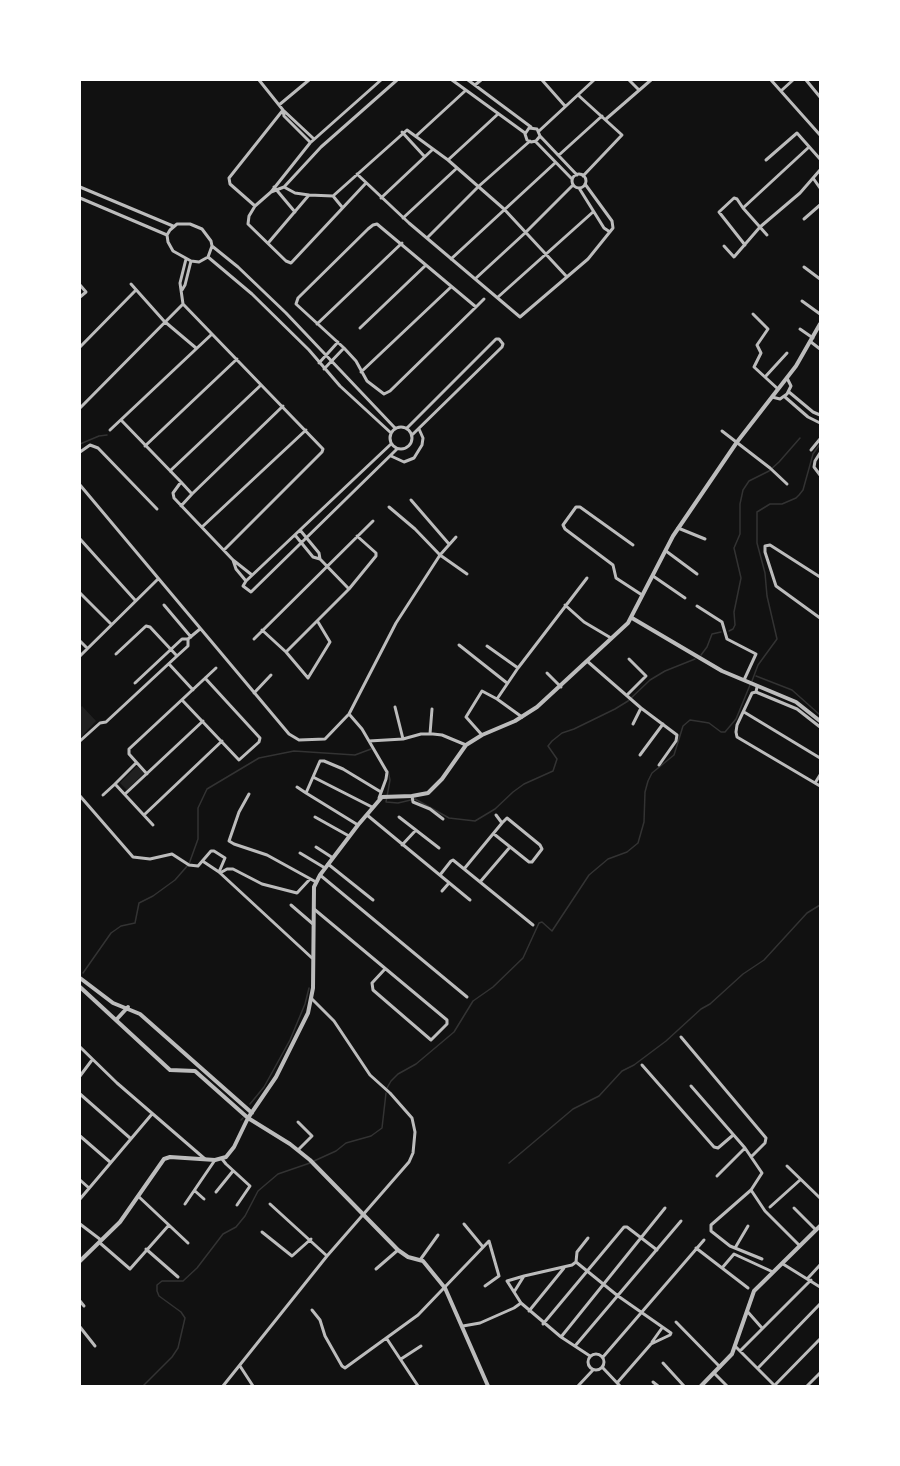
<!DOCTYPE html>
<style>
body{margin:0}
#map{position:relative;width:900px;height:1466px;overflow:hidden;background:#111;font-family:"Public Sans",sans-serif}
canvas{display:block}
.frame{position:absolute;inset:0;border:81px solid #fff;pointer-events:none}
</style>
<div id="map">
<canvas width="900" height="1466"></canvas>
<div class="frame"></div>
</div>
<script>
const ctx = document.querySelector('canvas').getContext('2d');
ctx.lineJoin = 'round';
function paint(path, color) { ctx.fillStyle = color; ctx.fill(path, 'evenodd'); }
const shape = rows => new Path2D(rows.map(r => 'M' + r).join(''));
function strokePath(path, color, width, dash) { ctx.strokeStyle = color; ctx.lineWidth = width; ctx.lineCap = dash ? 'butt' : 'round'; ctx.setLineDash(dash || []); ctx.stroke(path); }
paint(shape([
 [82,706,96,721,80,738,80,708],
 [137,766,144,773,127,790,120,783]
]), '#202020');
strokePath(shape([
 [80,444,99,436,107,435],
 [729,631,733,629,735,625,734,612,741,578,734,548,740,534,740,504,743,490,749,481,769,471,779,462,800,438],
 [701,655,707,647,712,634,721,632],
 [756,676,792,690,820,715],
 [752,681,758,665,777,639,767,596,765,573,757,543,757,512,770,504,782,504,796,498,799,495,803,490,813,454,820,444],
 [388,771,390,780,386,802,398,803,415,799,449,818,475,821,495,809,513,792,524,784,553,771,557,759,548,746,552,741,562,733,574,729,615,709,628,701,650,680,665,671,695,659],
 [83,973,111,933,121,926,135,923,139,903,153,896,175,880,189,864,198,839,198,808,207,789,259,758,294,751,355,755,371,749],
 [387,1088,391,1081,398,1074,416,1064,454,1032,473,1001,493,987,523,958,539,923,542,922,552,931,589,875,608,859,627,852,638,843,644,822,645,792,648,781,652,773,674,755,683,726,690,720,703,722,709,723,721,732,725,732,736,719,750,685],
 [250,1104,264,1087,290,1040,305,1004,309,988],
 [241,1120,243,1118],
 [314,1161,336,1151,346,1143,371,1136,382,1128,386,1093],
 [509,1163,573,1109,599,1096,622,1071,634,1065,666,1041,701,1009,710,1004,743,974,764,960,807,913,820,905],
 [143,1386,172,1357,178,1348,185,1318,181,1312,159,1296,157,1291,157,1285,162,1281,183,1281,197,1268,223,1234,236,1227,245,1216,258,1191,278,1174,310,1163]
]), '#333', 1.5);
strokePath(shape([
 [259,80,283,110,314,139],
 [452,80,525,133],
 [468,80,531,127],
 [542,80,565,106],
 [629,80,639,90],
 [771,80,820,135],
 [806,80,820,97],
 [475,85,481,80],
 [782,90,793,80],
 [578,95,622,135,583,176],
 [279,105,309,80],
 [283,110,284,116,310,142],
 [606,119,651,80],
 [539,131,594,80],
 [402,132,424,156],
 [416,136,465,91],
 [540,136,536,141,531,142,527,140,525,134,529,128,537,129,540,136,577,175],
 [536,142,572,179],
 [559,155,602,116],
 [448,160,498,114],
 [766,160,797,133,820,159],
 [357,174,409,223,520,317,588,259,613,228,612,221,585,184],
 '572 181a7 7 0 1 1 14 0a7 7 0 1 1-14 0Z',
 [813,178,820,188],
 [366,183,291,263,286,261,248,224,249,216,255,206,271,192,310,143,381,80],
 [80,187,173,226],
 [274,187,295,212],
 [284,187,295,193,309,195],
 [579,188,604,228,610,232],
 [271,192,284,187,321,147,397,80],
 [333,196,407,130,448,160,504,209,567,277],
 [80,198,167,235],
 [381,198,432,150],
 [255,206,230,184,229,178,283,110],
 [743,208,737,199,734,198,719,212,745,245],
 [403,218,457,168],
 [804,219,820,205],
 [767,235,743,208,809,147],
 [427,238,479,186,530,141],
 [269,242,309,195,333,196,342,207],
 [212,246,208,257,199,262,191,261,173,251,168,242,167,235,170,230,177,224,190,224,202,229,211,241,212,246,238,267,286,313,395,428],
 [724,246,734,257,760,227,800,193,820,170],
 [208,257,252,294,309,350,340,386,390,432],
 [186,259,180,283,183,304,323,449,322,452,224,550],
 [451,259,555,163],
 [804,267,820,279],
 [475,279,525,233,573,185],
 [131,284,164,321,196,348],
 [80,285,86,292,80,297],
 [182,290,185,285,191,261],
 [498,297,593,212],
 [802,301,820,314],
 [476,307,390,391,384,394,367,381,356,361,344,348,296,304,298,298,368,229,373,225,377,224,476,307,484,299],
 [753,314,768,329,757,345,761,353,754,367,778,389],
 [317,324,402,243],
 [360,328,426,265],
 [800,329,813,338],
 [811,342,820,349],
 [80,347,136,290],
 [319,363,338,342],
 [324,369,344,348],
 [361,372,451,287],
 [765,377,787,353],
 [789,392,813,412,820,415],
 [772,397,780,399,787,394,791,386,787,378],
 [785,397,808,417,820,423],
 [80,408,183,304],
 [121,420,181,482,173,493,174,498,233,560,252,575],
 '390 438a11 11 0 1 1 22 0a11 11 0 1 1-22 0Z',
 [407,428,496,339,499,339,503,344,502,347,412,435],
 [110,430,212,334],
 [722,431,770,468,787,484],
 [391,444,246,581,243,586,251,592,397,449],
 [145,446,237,359],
 [811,450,820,439],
 [80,452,90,445,98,448,157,509],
 [820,453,815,461,814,467,820,475],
 [391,456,404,462,414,458,422,445,423,438,419,429],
 [170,471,261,385],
 [181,482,192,494],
 [80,485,289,734,299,740,325,739,349,714,396,623,440,555,456,537],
 [411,500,449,544],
 [181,506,192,494,283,406],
 [389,507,415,529,440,555,467,574],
 [202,527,306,430],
 [678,528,705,539],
 [300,530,319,553,320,559],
 [295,535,313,557,320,559,349,589],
 [80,539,135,600],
 [633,545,580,507,576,507,563,525,565,529,613,565,616,578,642,595],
 [666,551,697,574],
 [233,560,236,569,246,581],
 [653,576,685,598],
 [820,577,770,545,765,546,765,552,776,586,820,618],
 [80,593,111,624],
 [164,605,191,637],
 [565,605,584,622,611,638],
 [697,606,722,622,727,639,756,654,744,680],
 [262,630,286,652,308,678,330,642,318,622],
 [254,639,373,521],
 [80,641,87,648],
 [459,645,507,683],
 [487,646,518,668],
 [286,652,349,589,376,556,376,553,357,536],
 [116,654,146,626,150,627,177,656],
 [80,656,158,579],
 [587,661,641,708,677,735,676,741,659,765],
 [169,664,193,690],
 [547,673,561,687],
 [135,683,182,639,188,639],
 [757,687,756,692,752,693,737,725,736,732,737,737,820,786],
 [756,692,797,709,820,727],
 [254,693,271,675],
 [628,694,646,676,629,659],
 [497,699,518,668,587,578],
 [182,700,239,760,259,742,260,738,205,678],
 [395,707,403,739],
 [744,712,820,758],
 [349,714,362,729,387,772,386,779,379,798],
 [633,724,641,708],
 [430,734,432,709],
 [482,735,466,717,482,691,497,699,522,717],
 [80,741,100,723,106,722,177,656,188,646,188,639,200,629],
 [369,741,403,739,421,734,433,734,442,735,466,745],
 [640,755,663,724],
 [136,763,115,784,153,825],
 [147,774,129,754,129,749,216,668],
 [313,777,372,807],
 [815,783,820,775],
 [297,787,306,793],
 [125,794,203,721],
 [249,794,239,812,229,841,234,844,267,855,316,882],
 [103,795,115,784],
 [80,796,133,857,150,859,172,854,189,865,198,866,211,851,214,851,225,858,219,872],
 [412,796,413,802,430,809,443,819],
 [144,815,222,741],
 [367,815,470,900],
 [496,815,502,823],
 [315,817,349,836],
 [399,817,439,848],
 [358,825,306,793,320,761,324,761,343,769,381,792],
 [402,845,416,830],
 [316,847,333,858],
 [300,853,325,868],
 [204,862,219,872,312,958],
 [328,864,373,900],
 [464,869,502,823,507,818,540,845,542,849,532,862,529,862,494,834],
 [220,873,227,869,233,869,262,884,297,893,310,879],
 [320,875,467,997],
 [440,875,451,861,453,860,533,925],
 [480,882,510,847],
 [442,891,449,883],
 [291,905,313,924],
 [314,909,447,1020,447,1024,431,1040,373,990,372,983,385,969],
 [681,1037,766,1138,765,1143,751,1157],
 [80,1047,117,1083,205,1159],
 [642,1065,714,1147,718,1148,732,1136],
 [80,1076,92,1060],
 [691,1086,745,1148,762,1173,751,1190,711,1225,711,1231,730,1246,762,1259],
 [80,1094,130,1138],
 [80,1136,110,1162],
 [298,1150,312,1136,298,1122],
 [222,1159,226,1164,250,1186,237,1205],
 [787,1166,820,1198],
 [717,1176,745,1148],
 [80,1180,89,1188],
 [751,1190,765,1211,800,1246],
 [195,1191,204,1199],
 [216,1192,233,1171],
 [138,1196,188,1243],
 [80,1199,152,1114],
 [185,1204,215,1160],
 [270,1204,327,1256],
 [770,1207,800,1180],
 [794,1208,816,1230],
 [80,1224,101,1240],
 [464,1224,483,1247],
 [262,1232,292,1256,311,1239],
 [100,1243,130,1269,169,1225],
 [696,1248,748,1288],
 [735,1248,748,1226],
 [146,1249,178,1277],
 [420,1260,438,1235],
 [576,1262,577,1252,588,1238],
 [783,1264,820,1287],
 [722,1268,734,1254,773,1272],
 [376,1269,398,1250],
 [524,1276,507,1281,521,1303,561,1337,590,1356],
 [808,1278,820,1265],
 [485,1286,499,1276],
 [514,1292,524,1276,572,1265,576,1262,618,1296,671,1333,670,1335,651,1344,617,1383],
 [80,1301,84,1306],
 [312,1310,320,1320,325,1336,342,1366,345,1368,418,1315,489,1241,499,1276],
 [529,1311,564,1268],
 [747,1311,762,1328],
 [676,1322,720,1367],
 [543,1324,624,1227,627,1227,657,1250],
 [463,1326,480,1323,514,1308,521,1303],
 [80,1327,95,1346],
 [561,1337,665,1208],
 [387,1339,418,1386],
 [652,1342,662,1328],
 [575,1346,681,1221],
 [735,1346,774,1385],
 [740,1351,811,1280],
 '588 1362a8 8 0 1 1 16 0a8 8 0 1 1-16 0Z',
 [603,1357,704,1240],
 [401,1359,421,1346],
 [663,1363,684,1386],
 [240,1366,253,1386],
 [603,1368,620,1386],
 [758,1368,820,1304],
 [714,1373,727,1386],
 [653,1382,658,1386],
 [223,1386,327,1256,409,1162,413,1153,415,1132,412,1118,390,1093,370,1075,334,1021,312,999],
 [578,1386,593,1370],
 [774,1386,820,1339],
 [807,1386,820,1373]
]), '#bcbcbc', 3);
strokePath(shape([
 [632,618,722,671,796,702,820,721],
 [80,978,113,1003,140,1014,252,1113],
 [80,987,170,1070,195,1071,248,1118,290,1144,310,1160,398,1250,408,1257,423,1261,445,1288,488,1386],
 [116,1020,128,1007],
 [80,1261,120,1222,164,1159,170,1157,215,1160,226,1157,234,1147,248,1118,276,1077,308,1013,313,988,314,887,320,875,358,825,382,797,412,796,428,793,442,779,466,745,482,735,515,721,537,707,628,623,673,536,737,442,796,366,820,324],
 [701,1386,732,1354,754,1291,820,1226]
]), '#bcbcbc', 4);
</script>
